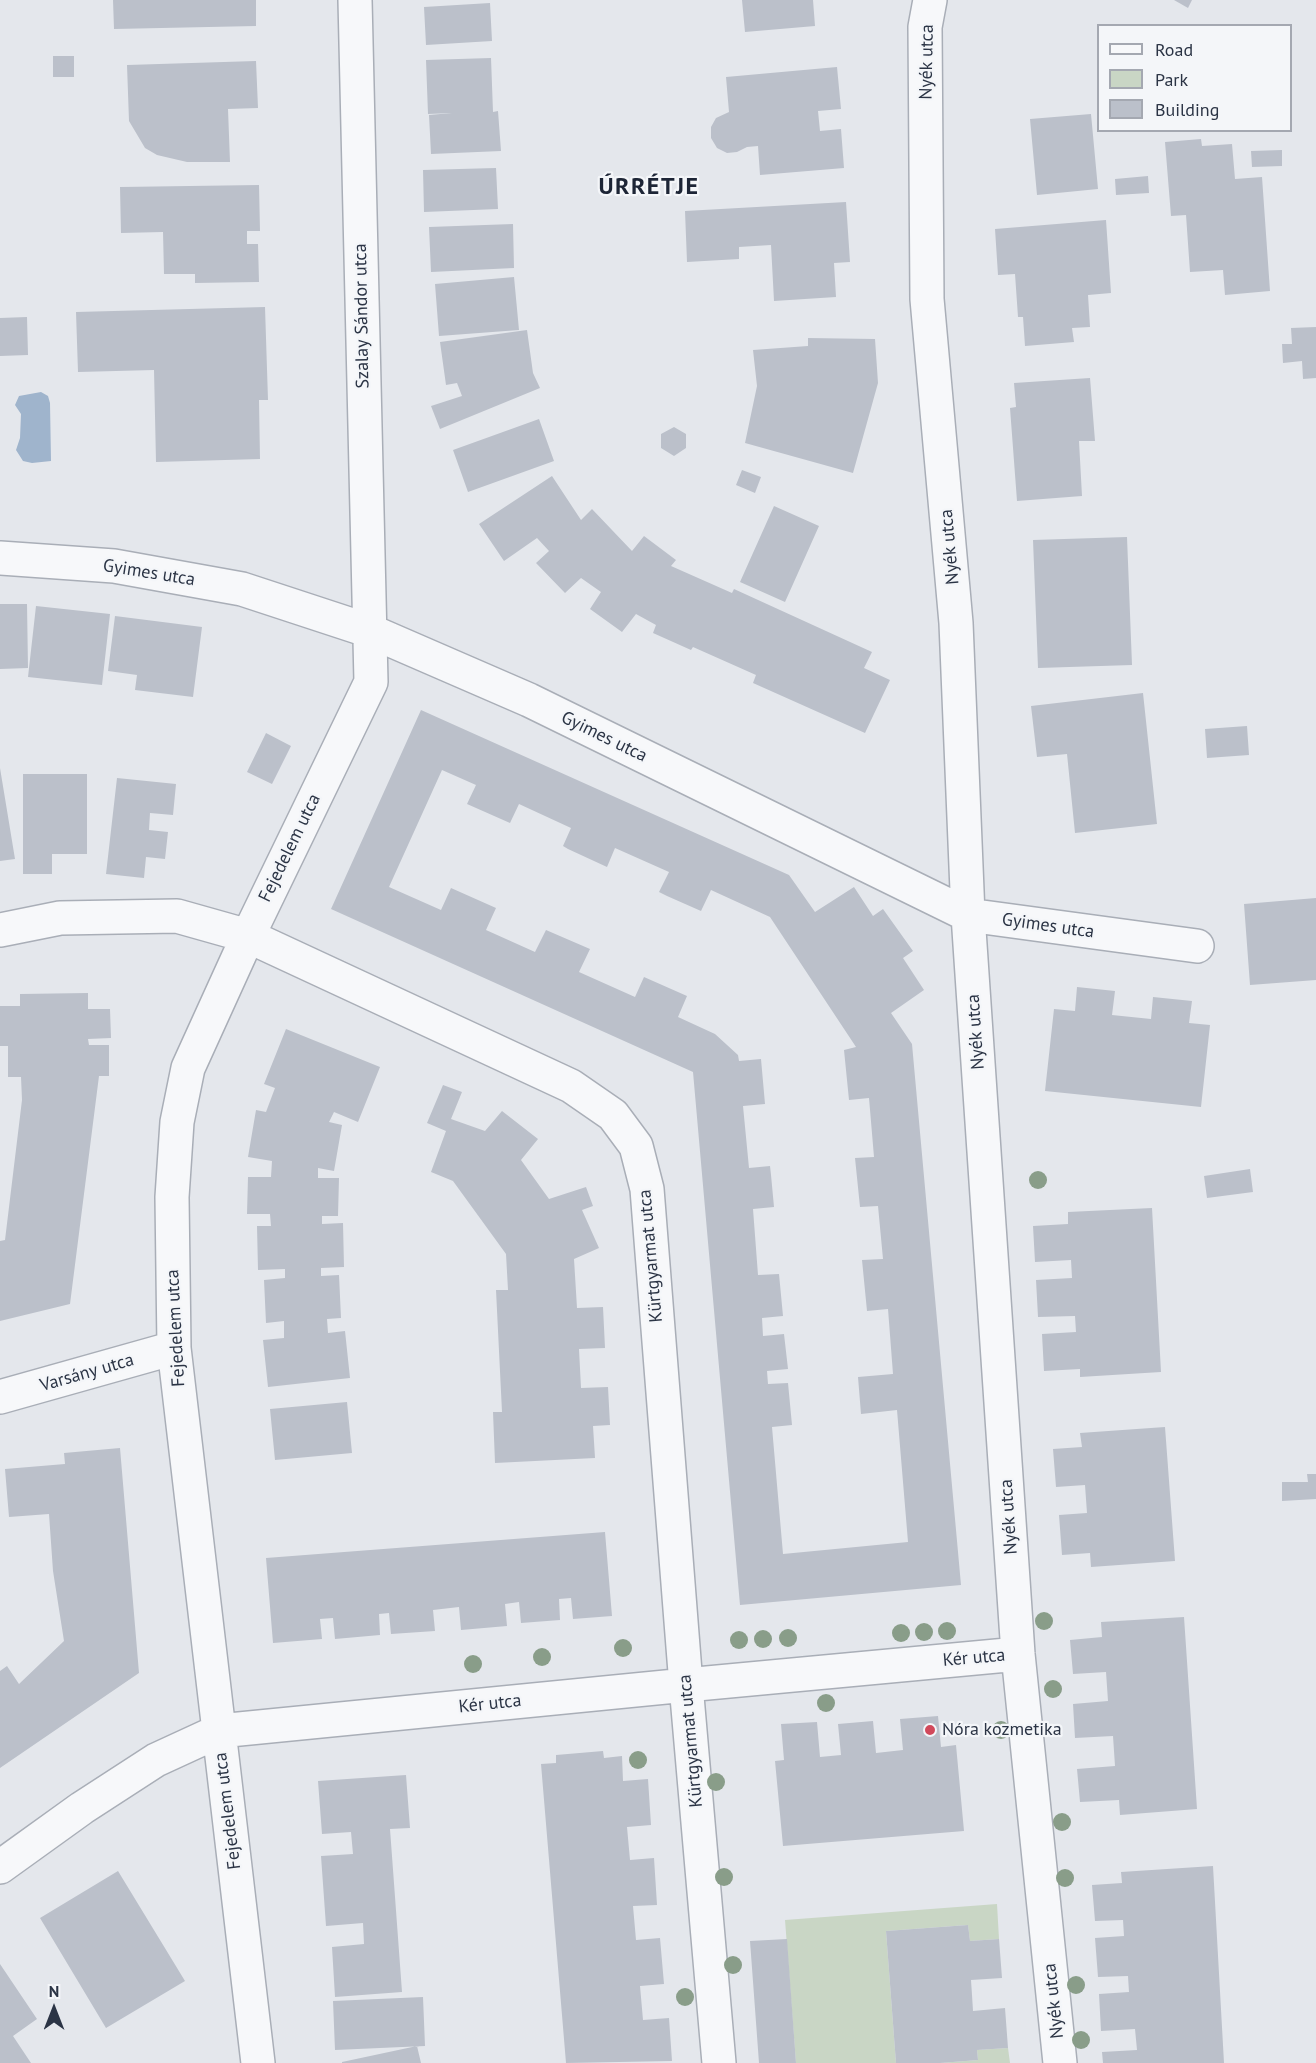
<!DOCTYPE html>
<meta charset="utf-8">
<style>
body{margin:0}
#map{position:relative;width:1316px;height:2063px;overflow:hidden;background:#e4e7ec;font-family:"PT Sans",sans-serif}
canvas{display:block}
.legend{position:absolute;left:1097px;top:24px;width:195px;height:108px;box-sizing:border-box;background:#f4f6f9;border:2px solid #a4a8b1;margin:0;padding:8px 10px;list-style:none;font-size:18px;color:#2b3445}
.legend li{display:flex;align-items:center;gap:12px;height:30px}
.legend b{width:30px;border:2px solid #a4a8b1}
.north{position:absolute;left:24px;top:1979px;width:60px;height:60px;-webkit-text-stroke:4px #f4f6f9;paint-order:stroke;rotate:0deg;font-size:16px;font-weight:700;line-height:24px;text-align:center;color:#2b3445}
.north::after{content:'';display:block;margin:auto;width:21px;height:27px;background:#2b3445;clip-path:polygon(50% 0,100% 100%,50% 72%,0 100%)}
</style>
<div id="map">
<canvas width="1316" height="2063"></canvas>
<ul class="legend">
<li><b style="height:8px;background:#f7f8fa"></b>Road</li>
<li><b style="height:16px;background:#c9d6c5"></b>Park</li>
<li><b style="height:16px;background:#bbc0ca"></b>Building</li>
</ul>
<div class="north">N</div>
</div>
<script>
const ctx = document.querySelector('canvas').getContext('2d');
ctx.lineJoin = 'round';
function paint(path, color) { ctx.fillStyle = color; ctx.fill(path, 'evenodd'); }
const shape = rows => new Path2D(rows.map(r => 'M' + r).join(''));
function strokePath(path, color, width, dash) { ctx.strokeStyle = color; ctx.lineWidth = width; ctx.lineCap = dash ? 'butt' : 'round'; ctx.setLineDash(dash || []); ctx.stroke(path); }
function write(font, color, halo, rows, align = 'center') {
  ctx.font = font + ' "PT Sans",sans-serif'; ctx.lineWidth = 4.5; ctx.setLineDash([]); ctx.textBaseline = 'middle'; ctx.strokeStyle = halo; ctx.fillStyle = color; for (const [text, x, y, turn = 0] of rows) {
    ctx.save(); ctx.translate(x, y); ctx.rotate((+turn || 0) * Math.PI / 180); ctx.textAlign = isNaN(turn) ? turn : align; if (halo) ctx.strokeText(text, 0, 0); ctx.fillText(text, 0, 0); ctx.restore();
  }
}
paint(shape([
 [997,1904,999,1939,970,1941,968,1925,886,1931,896,2063,796,2063,785,1920],
 [1008,2048,1010,2063,940,2063,978,2060,977,2050]
]), '#c9d6c5');
paint(shape([
 [41,392,48,396,50,403,51,461,32,463,23,461,16,450,20,438,21,414,15,405,19,396]
]), '#9fb4cc');
paint(shape([
 [113,0,256,0,256,26,114,29],
 [742,0,813,0,815,26,745,32],
 [1174,0,1192,0,1188,8],
 [490,3,492,41,426,45,424,7],
 [53,56,74,56,74,77,53,77],
 [491,58,493,112,498,111,501,151,431,154,429,115,452,113,428,114,426,60],
 [256,61,258,108,228,109,230,162,187,162,157,155,145,148,129,121,127,65],
 [837,67,841,109,818,111,820,131,841,129,844,168,760,175,758,146,747,147,737,152,727,153,717,148,711,138,711,127,716,118,729,112,726,77],
 [1091,114,1098,189,1037,195,1030,119],
 [1201,139,1202,146,1232,144,1235,179,1262,177,1270,291,1225,295,1223,270,1190,272,1186,215,1171,216,1165,142],
 [1282,150,1282,166,1252,167,1251,151],
 [496,168,498,209,424,212,423,170],
 [1148,176,1149,193,1116,195,1115,179],
 [259,185,260,231,247,231,247,244,258,244,259,282,195,283,195,274,164,274,163,232,121,233,120,187],
 [846,202,850,262,834,263,836,297,774,301,771,245,739,247,739,259,687,262,685,211],
 [1106,220,1111,293,1088,295,1090,327,1072,328,1074,342,1025,346,1023,317,1018,317,1015,274,998,275,995,229],
 [513,224,514,268,431,272,429,227],
 [514,277,519,330,439,336,435,284],
 [265,307,268,400,259,400,260,459,156,462,154,370,78,372,76,312],
 [27,317,28,355,0,356,0,318],
 [1316,327,1316,378,1303,379,1302,361,1283,363,1282,344,1292,344,1291,328],
 [527,330,533,373,540,388,440,429,431,406,462,396,457,383,446,385,440,342],
 [808,338,875,339,878,383,853,473,745,443,757,386,753,350,808,346],
 [1090,378,1095,441,1079,441,1082,496,1017,501,1010,408,1016,407,1014,383],
 [539,419,554,461,468,492,453,450],
 [674,427,686,434,686,448,674,456,661,448,661,434],
 [742,470,761,477,755,493,736,485],
 [552,476,581,520,592,509,632,551,644,536,676,560,671,566,732,593,734,589,872,652,864,668,890,680,865,733,753,683,756,675,693,647,691,650,653,633,656,625,636,614,622,632,590,609,601,592,581,578,565,593,536,563,549,551,537,538,504,561,479,524],
 [774,506,819,526,785,602,740,582],
 [1127,537,1132,665,1038,668,1033,540],
 [0,604,27,604,28,668,0,669],
 [36,606,110,614,102,685,28,677],
 [115,616,202,627,193,697,135,690,137,675,108,671],
 [1143,693,1157,824,1075,833,1067,754,1037,757,1031,706],
 [421,710,789,875,815,912,854,887,873,916,883,909,913,951,903,958,924,990,891,1013,912,1044,961,1585,740,1605,693,1072,331,909],
 [442,770,476,785,467,804,510,823,519,804,571,828,563,846,568,849,607,867,615,848,669,872,659,892,667,896,701,911,711,890,770,917,856,1047,844,1050,849,1100,869,1098,874,1157,855,1158,860,1207,878,1206,883,1259,862,1260,867,1311,888,1309,893,1374,858,1377,861,1414,897,1410,908,1542,783,1554,772,1427,792,1425,788,1383,768,1384,767,1371,788,1369,784,1334,763,1336,762,1318,783,1316,779,1274,758,1275,753,1209,774,1207,771,1175,770,1166,749,1168,743,1106,765,1104,761,1059,739,1061,738,1055,715,1034,678,1017,687,996,644,977,635,997,579,972,590,949,546,930,535,952,486,930,496,908,451,888,441,910,389,887],
 [1247,726,1249,755,1207,758,1205,729],
 [266,733,291,746,272,784,247,772],
 [0,768,15,859,0,861],
 [23,774,87,774,87,854,52,854,52,874,23,874],
 [117,778,176,784,173,815,150,813,149,830,168,832,165,859,146,857,144,878,106,874],
 [1316,898,1316,980,1250,985,1244,904],
 [1077,987,1115,991,1112,1015,1151,1019,1153,997,1192,1001,1189,1023,1210,1025,1201,1107,1045,1091,1054,1009,1075,1011],
 [88,993,88,1009,110,1009,111,1038,88,1039,89,1045,109,1045,109,1076,99,1076,70,1304,0,1321,0,1241,5,1240,22,1100,21,1077,8,1077,8,1046,0,1046,0,1006,20,1006,20,994],
 [286,1029,380,1067,358,1122,334,1112,329,1122,342,1125,334,1171,318,1168,318,1178,339,1178,338,1216,322,1216,322,1224,343,1223,344,1267,321,1268,321,1276,339,1275,341,1318,327,1319,328,1333,345,1331,350,1378,268,1387,263,1340,284,1338,284,1321,266,1323,264,1280,285,1278,285,1269,258,1270,257,1226,271,1226,270,1214,247,1214,248,1177,271,1177,272,1161,248,1157,256,1110,266,1112,275,1088,264,1084],
 [443,1085,462,1092,451,1119,485,1131,502,1111,538,1139,521,1160,549,1199,586,1187,593,1206,582,1210,599,1248,574,1259,577,1308,603,1307,605,1348,579,1349,581,1388,608,1387,610,1425,593,1426,595,1458,495,1463,493,1412,502,1412,496,1290,508,1290,506,1254,453,1181,431,1172,446,1131,427,1123],
 [1250,1169,1253,1192,1207,1198,1204,1176],
 [1152,1208,1161,1372,1080,1377,1080,1369,1044,1371,1042,1334,1076,1332,1075,1316,1038,1317,1036,1280,1072,1278,1071,1260,1035,1262,1033,1226,1068,1224,1068,1212],
 [347,1402,352,1453,275,1460,270,1409],
 [1165,1427,1175,1561,1091,1567,1090,1553,1062,1555,1059,1515,1087,1513,1085,1485,1056,1487,1053,1449,1082,1447,1080,1433],
 [120,1448,139,1673,0,1768,0,1671,7,1666,19,1684,64,1641,53,1571,49,1514,9,1517,5,1469,65,1464,64,1453],
 [1307,1474,1316,1474,1316,1499,1282,1501,1282,1482,1308,1482],
 [605,1532,612,1616,573,1619,571,1598,559,1599,560,1620,521,1623,519,1602,505,1604,507,1626,461,1630,459,1607,433,1610,435,1631,391,1634,389,1613,379,1614,380,1635,335,1639,333,1618,320,1619,322,1639,273,1643,266,1558],
 [1184,1617,1197,1809,1120,1815,1119,1800,1080,1802,1077,1769,1115,1766,1113,1736,1075,1738,1073,1704,1108,1701,1106,1672,1073,1674,1070,1640,1102,1637,1101,1622],
 [938,1716,941,1747,956,1745,964,1831,783,1846,775,1761,784,1760,781,1724,817,1722,820,1757,841,1755,838,1724,873,1721,876,1753,903,1750,900,1719],
 [603,1751,604,1758,622,1756,623,1781,648,1779,651,1825,627,1827,630,1860,654,1858,657,1905,633,1906,636,1940,660,1938,664,1984,640,1986,643,2020,669,2018,672,2061,566,2063,541,1764,556,1763,556,1755],
 [406,1775,410,1828,390,1829,402,1992,335,1997,332,1947,364,1944,363,1923,326,1926,321,1856,353,1854,351,1832,322,1834,318,1781],
 [1213,1866,1224,2063,1103,2063,1102,2052,1137,2050,1135,2029,1101,2031,1099,1994,1129,1992,1128,1976,1098,1977,1095,1938,1124,1936,1123,1920,1095,1921,1092,1885,1122,1883,1121,1872],
 [118,1871,185,1981,106,2028,40,1918],
 [968,1925,970,1941,999,1939,1002,1978,971,1980,972,1995,973,2011,1005,2008,1008,2048,977,2050,978,2060,940,2063,896,2063,886,1931],
 [787,1939,796,2063,759,2063,750,1941],
 [0,1964,37,2019,13,2036,31,2063,0,2063],
 [423,1997,425,2046,335,2050,333,2001],
 [417,2046,421,2063,342,2063,342,2062]
]), '#bbc0ca');
const minor = shape([
 [930,0,925,27,927,299,956,623,968,915,1018,1654,1060,2063],
 [0,558,114,566,242,589,370,631,529,700,968,915,1197,946],
 [0,930,60,918,177,916,248,936,571,1086,613,1115,636,1146,647,1189,686,1685,719,2063],
 [0,1397,174,1348],
 [0,1867,82,1808,156,1760,219,1731,686,1685,1018,1654],
 [258,2063,174,1348,172,1197,177,1122,188,1068,248,936,371,682,355,0]
]);
strokePath(minor, '#a9aeb7', 36);
strokePath(minor, '#f7f8fa', 33);
ctx.fillStyle = '#899d89';
for (const [x, y] of [
 [1038,1180],
 [1044,1621],
 [947,1631],
 [924,1632],
 [901,1633],
 [788,1638],
 [763,1639],
 [739,1640],
 [623,1648],
 [542,1657],
 [473,1664],
 [1053,1689],
 [826,1703],
 [1001,1730],
 [638,1760],
 [716,1782],
 [1062,1822],
 [724,1877],
 [1065,1878],
 [733,1965],
 [1076,1985],
 [685,1997],
 [1081,2040]
]) { ctx.beginPath(); ctx.arc(x, y, 9, 0, 2 * Math.PI); ctx.fill(); }
for (const [x, y, r, color] of [
 [930,1730,6,"#d1495b"]
]) { const dot = new Path2D(); dot.arc(x, y, r, 0, 2 * Math.PI); ctx.fillStyle = color; ctx.fill(dot); strokePath(dot, '#f4f6f9', 2); }
write('18px', '#2b3445', '#f4f6f9', [
 ["Nyék utca",927,62,-89],
 ["Szalay Sándor utca",362,316,-91],
 ["Nyék utca",950,547,-95],
 ["Gyimes utca",149,573,9],
 ["Gyimes utca",604,737,26],
 ["Fejedelem utca",290,848,-64],
 ["Gyimes utca",1048,926,8],
 ["Nyék utca",976,1032,-94],
 ["Kürtgyarmat utca",651,1256,-95],
 ["Fejedelem utca",176,1328,-93],
 ["Varsány utca",87,1373,-16],
 ["Nyék utca",1009,1517,-94],
 ["Kér utca",974,1658,-5],
 ["Kér utca",490,1704,-6],
 ["Kürtgyarmat utca",691,1741,-95],
 ["Fejedelem utca",228,1811,-97],
 ["Nyék utca",1054,2001,-96]
]);
write('18px', '#2b3445', '#f4f6f9', [
 ["Nóra kozmetika",942,1730]
], 'left');
ctx.letterSpacing = '1.5px';
write('bold 24px', '#1d2536', '#f4f6f9', [
 ["ÚRRÉTJE",649,187]
]);
ctx.letterSpacing = '0px';
</script>
